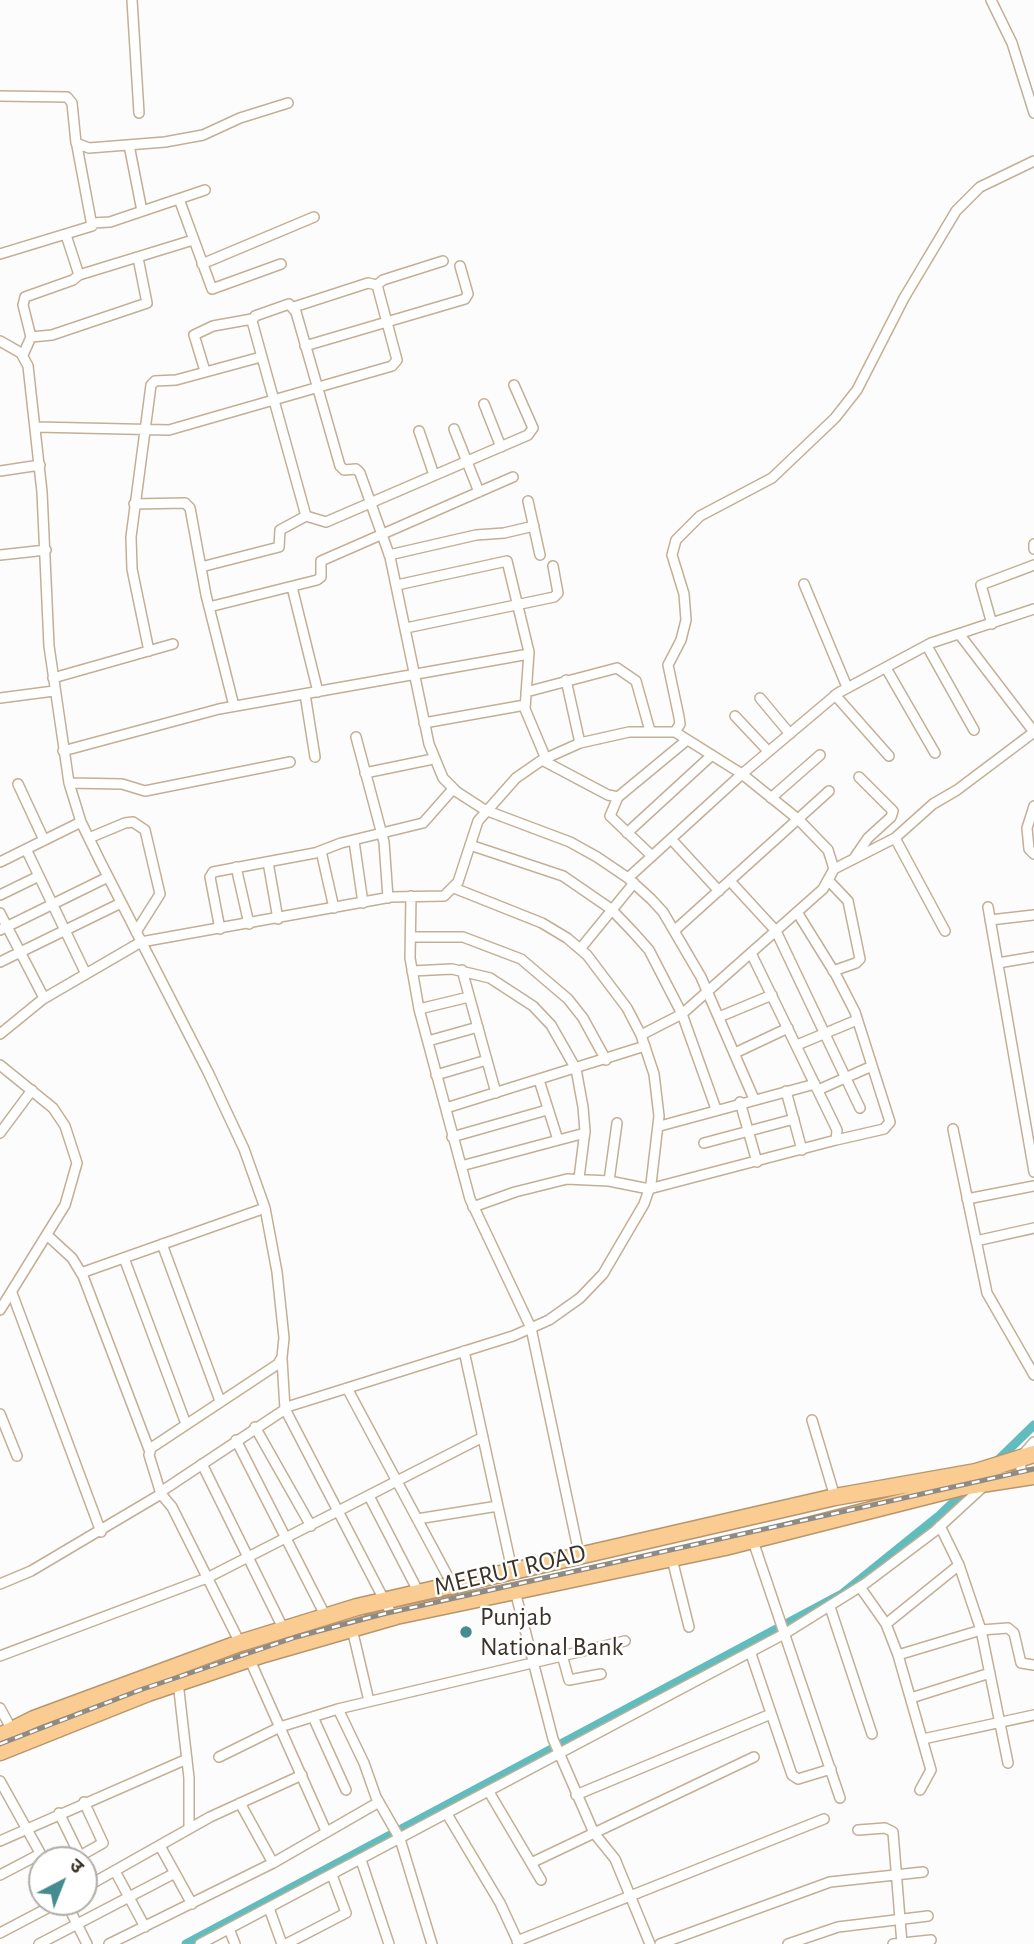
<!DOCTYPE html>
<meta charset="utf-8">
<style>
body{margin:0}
#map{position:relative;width:1034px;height:1944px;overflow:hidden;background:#fcfcfc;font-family:"Alegreya Sans","Noto Sans Devanagari",sans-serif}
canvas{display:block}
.north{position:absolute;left:28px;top:1846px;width:70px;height:70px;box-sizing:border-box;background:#fff;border:2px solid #b1ada9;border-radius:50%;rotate:42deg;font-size:19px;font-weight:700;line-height:28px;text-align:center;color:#3b3329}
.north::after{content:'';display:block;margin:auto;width:24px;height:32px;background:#448c8e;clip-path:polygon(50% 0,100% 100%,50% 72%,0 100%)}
</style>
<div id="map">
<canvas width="1034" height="1944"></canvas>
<div class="north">उ</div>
</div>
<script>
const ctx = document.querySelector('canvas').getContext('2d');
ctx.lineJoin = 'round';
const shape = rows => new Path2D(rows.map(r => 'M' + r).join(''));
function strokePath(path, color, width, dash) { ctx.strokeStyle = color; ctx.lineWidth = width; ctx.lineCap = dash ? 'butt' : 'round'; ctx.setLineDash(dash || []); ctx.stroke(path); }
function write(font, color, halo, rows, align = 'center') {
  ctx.font = font + ' "Alegreya Sans",sans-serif'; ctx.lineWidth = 5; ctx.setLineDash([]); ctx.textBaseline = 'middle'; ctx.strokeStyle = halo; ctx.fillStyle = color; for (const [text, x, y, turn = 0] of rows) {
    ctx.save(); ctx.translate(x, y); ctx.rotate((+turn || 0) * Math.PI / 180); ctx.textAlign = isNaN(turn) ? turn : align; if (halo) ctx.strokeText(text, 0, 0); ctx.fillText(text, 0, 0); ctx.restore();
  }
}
strokePath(shape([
 [995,1463,1034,1425],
 [186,1944,842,1594,940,1515,967,1489]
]), '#61bcbe', 9);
const street = shape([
 [132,0,139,113],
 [991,0,1012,43,1034,113],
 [0,96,67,97,72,103,76,143,89,148,165,142,203,135,240,118,288,103],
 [129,145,142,211],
 [179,199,212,289,281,264],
 [93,223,110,222,205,190],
 [0,254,92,226,77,146],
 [202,264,314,217],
 [79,275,193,240],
 [294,307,368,283,377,285],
 [31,337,52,335,147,303,138,258],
 [0,341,21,353,28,366,42,492,49,646,69,783,81,822,100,861,208,1072,244,1149,265,1208,277,1272,284,1338,282,1357,278,1364,151,1448,149,1455,161,1494,31,1571,0,1584],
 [305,346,465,299,468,294,460,266],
 [23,355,31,337,23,305,25,297,73,280,79,275,66,235],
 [205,371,194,335,213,326,252,319],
 [484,404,501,447],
 [37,427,169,430,392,366,397,360,377,285,383,280,443,261],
 [454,429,479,492],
 [419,431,434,475],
 [0,471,40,465],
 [528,501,540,555],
 [134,504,185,503,190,508,206,595,234,706],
 [306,516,326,522,528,435,533,428,514,385],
 [1034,544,1034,549],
 [0,555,46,550],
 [389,555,476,535,504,533,534,526],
 [201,567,279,547,280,530,306,516,252,321,255,316,289,304,296,312,340,466,344,470,356,469,360,473,390,557,429,744,443,778,457,792,485,810,570,842,597,857,628,878,651,899,663,912,701,977,754,1099],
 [804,584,847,687],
 [397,585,507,561,529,652,525,709,546,759],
 [292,587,318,692],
 [209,607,317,580,321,577,321,561,513,477],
 [992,624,981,585,1034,565],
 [406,628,554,597,558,593,553,566],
 [960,635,1034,732],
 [927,646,974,730],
 [149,651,132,569,131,537,151,385,155,381,176,380,261,357],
 [886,668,935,753],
 [53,678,173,644],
 [566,680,580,743],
 [526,692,617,668,636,681,650,731],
 [305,694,315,757],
 [835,695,889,756],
 [0,698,54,691],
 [760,698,790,734],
 [735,716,768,751],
 [424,723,525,705],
 [356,737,384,842,388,898],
 [63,751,219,709,529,654],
 [542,760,608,795,618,797,687,740],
 [365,773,433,759],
 [69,783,122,784,145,791,290,762],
 [18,784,44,840],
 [618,797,610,816,652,856],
 [771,798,820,755],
 [1034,806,1027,828,1029,849,1034,854],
 [627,833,712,755],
 [89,838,125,823,133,822,145,830,160,894,136,932],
 [895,838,945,931],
 [672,840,719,891],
 [354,841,363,903],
 [470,845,563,876,611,909,633,932,649,950,682,1014,716,1109],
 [26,849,85,972],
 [321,851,334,908],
 [855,857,868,838,891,817,893,811,859,777],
 [0,862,81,822],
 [268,862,278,919],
 [236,867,249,924],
 [834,869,895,838,933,804,957,790,1034,732],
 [628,878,742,774,838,693,931,643,1034,609],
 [730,881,776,931,860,1108],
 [829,881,848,901,860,959,856,963,833,971],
 [0,895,39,876],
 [411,896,410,958,419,1009,470,1199,531,1328,579,1554],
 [988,907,1034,1172],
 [797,912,836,975,855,1012,890,1122,884,1129,836,1140],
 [0,913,44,998],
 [990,920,1034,915],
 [220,929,210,877,213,872,315,853,341,843,423,823,453,789],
 [0,930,108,877],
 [674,931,829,791],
 [411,937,463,937,521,959,568,999,583,1018,606,1060],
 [580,949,634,883],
 [0,962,121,903],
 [998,963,1034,957],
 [462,970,496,1093],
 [412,971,452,969,490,978,533,1006,551,1025,576,1069,583,1107,585,1131,579,1178],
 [419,1009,469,997],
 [719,1017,772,995],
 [0,1034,43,999,141,942,391,897,444,896,458,882,478,821,516,778,542,760,580,743,629,732,675,732,680,724,679,717,668,665,681,640,686,620,684,594,672,555,676,540,700,516,772,478,835,418,857,390,904,298,956,211,980,187,1034,161],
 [641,1035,682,1014,823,889,834,869,828,850,799,820,742,774,675,732],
 [428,1041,478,1027],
 [797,1045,857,1020],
 [735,1053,788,1028],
 [0,1065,53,1108,65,1126,77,1163,65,1205,0,1310],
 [436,1075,487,1060],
 [539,1080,558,1140],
 [818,1090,872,1066],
 [786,1091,802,1150],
 [740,1102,757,1162],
 [446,1108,645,1046],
 [660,1126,815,1084],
 [953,1129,987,1293,1034,1375],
 [0,1133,32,1090],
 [452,1137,547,1110],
 [704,1143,794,1119],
 [461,1166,585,1133],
 [609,1181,617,1123],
 [967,1199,1034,1186],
 [473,1207,515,1192,567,1179,609,1181,649,1189,836,1140,837,1130,751,953],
 [47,1235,72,1258,83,1276,150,1452],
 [976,1241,1034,1228],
 [162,1244,220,1401],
 [124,1258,186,1424],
 [81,1273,265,1208],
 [12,1293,101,1532],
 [464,1351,512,1570],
 [282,1359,285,1409,393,1617],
 [347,1388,452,1584],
 [0,1414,17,1456],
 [812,1420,835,1497],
 [255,1427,311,1526],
 [236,1440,326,1617],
 [202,1464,283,1628],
 [1022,1479,1020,1458,1034,1442],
 [162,1491,290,1406,513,1336,549,1320,580,1298,603,1274,644,1204,651,1184,659,1116,654,1074,641,1035,627,1008,587,955,567,938,542,923,454,888],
 [161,1494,172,1507,240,1643],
 [369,1496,418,1591],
 [417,1519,498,1506],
 [940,1526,959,1565,981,1630,1008,1763],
 [753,1541,840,1798],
 [672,1559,689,1627],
 [860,1587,886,1624,898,1655,931,1770,920,1790],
 [515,1591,553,1739,594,1833,615,1859,650,1944],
 [830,1607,872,1734],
 [886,1624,959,1565],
 [352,1629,369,1701],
 [751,1654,792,1775,798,1779,831,1769],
 [562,1655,569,1680,601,1674],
 [898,1655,981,1630,1008,1628,1014,1633,1021,1663,1034,1665],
 [0,1656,207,1578,483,1437],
 [249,1658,326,1831],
 [178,1682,189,1778,189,1828],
 [911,1698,990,1673],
 [0,1708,12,1730],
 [338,1709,364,1763,376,1797,400,1839,432,1944],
 [313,1717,346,1790],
 [923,1739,1034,1715],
 [219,1757,280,1727,338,1709,625,1641],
 [0,1781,44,1860],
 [489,1792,541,1880],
 [576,1795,771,1714],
 [240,1803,273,1863],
 [59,1813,80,1856],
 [447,1814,500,1903,519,1944],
 [858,1830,885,1828,893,1832,902,1944],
 [0,1841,187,1759],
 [160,1846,192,1904],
 [73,1860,103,1843,84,1802],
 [361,1860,389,1944],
 [531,1863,754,1757],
 [115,1871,145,1927],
 [0,1875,40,1854],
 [84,1888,210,1817,302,1775],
 [66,1902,87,1944],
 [269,1908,282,1944],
 [229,1929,235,1944],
 [0,1933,59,1902],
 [517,1941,824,1819],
 [39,1944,175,1873],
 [109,1944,273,1863,379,1802],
 [200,1944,786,1633,866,1583,935,1531,985,1485],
 [286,1944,346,1913,332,1875],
 [660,1944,830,1882,923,1872],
 [788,1944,838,1927,928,1916],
 [893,1944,931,1940]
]);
const highway = shape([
 [0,1736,34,1719,240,1643,357,1607,835,1497,976,1472,1034,1454],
 [0,1752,148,1693,264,1654,396,1616,725,1547,962,1487,1034,1476]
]);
strokePath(street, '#c3af96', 12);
strokePath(highway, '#b7966d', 19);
strokePath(street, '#fff', 9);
strokePath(highway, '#facc91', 16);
const rail = shape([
 [0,1744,140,1690,296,1637,383,1614,1034,1469]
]);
strokePath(rail, '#8e8a84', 5);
strokePath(rail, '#fff', 2.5, [8]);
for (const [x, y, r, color] of [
 [466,1632,7,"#448c8e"]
]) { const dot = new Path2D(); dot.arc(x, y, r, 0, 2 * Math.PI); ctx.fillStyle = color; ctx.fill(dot); strokePath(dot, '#fff', 2.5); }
write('26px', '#3b3329', '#fff', [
 ["MEERUT ROAD",510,1570,-13]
]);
write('26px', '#3b3329', '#fff', [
 ["Punjab",480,1617],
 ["National Bank",480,1647]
], 'left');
</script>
